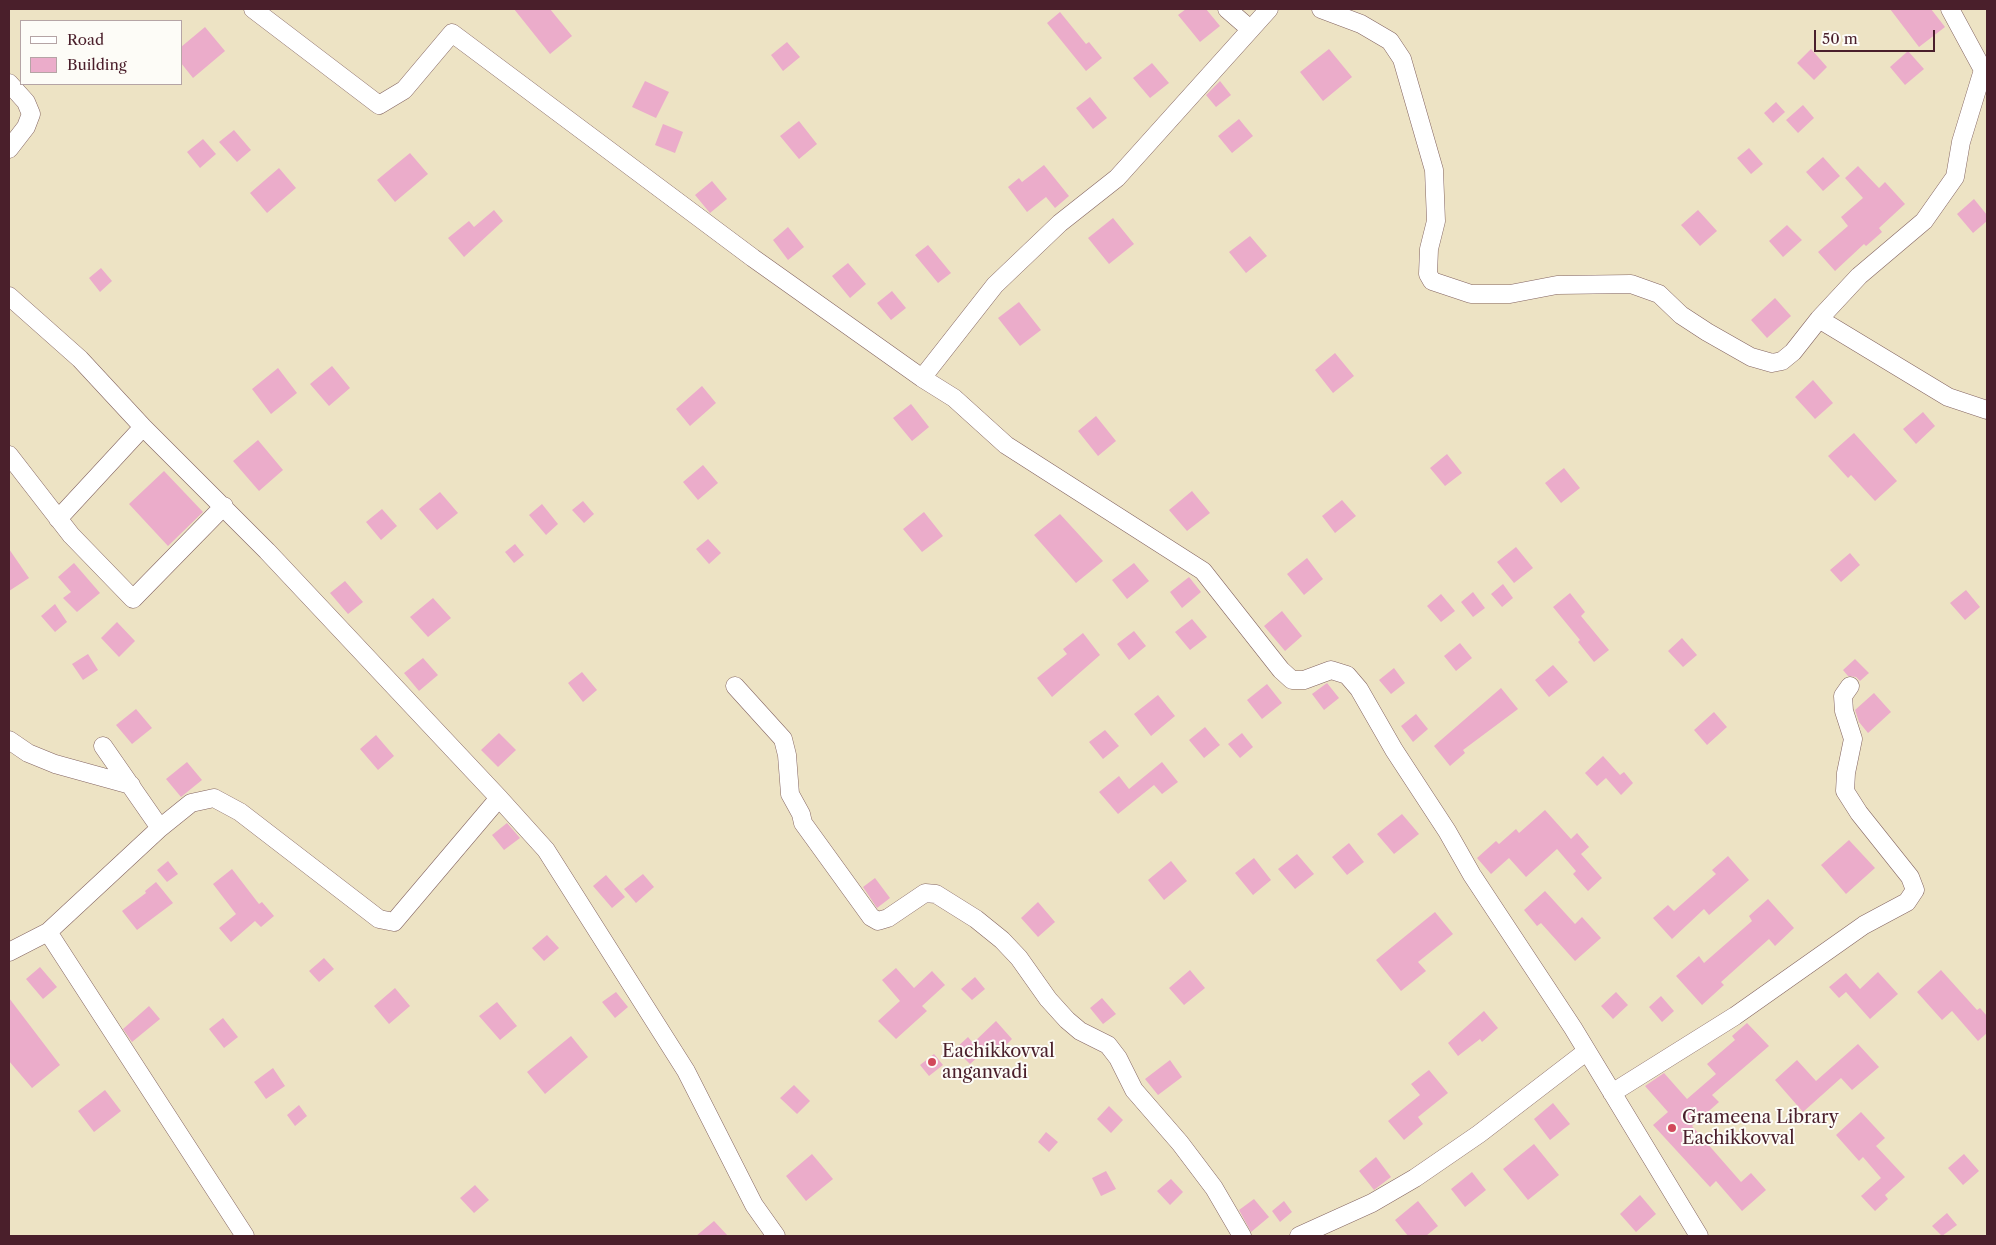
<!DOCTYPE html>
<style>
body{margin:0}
#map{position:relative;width:1996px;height:1245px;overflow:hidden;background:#ede3c4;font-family:"Libre Caslon Text",serif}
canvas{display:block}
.frame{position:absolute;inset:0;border:10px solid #4a1f2b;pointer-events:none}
.legend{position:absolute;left:20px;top:20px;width:162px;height:65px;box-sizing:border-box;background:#fdfcf7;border:1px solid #b5a4a5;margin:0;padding:6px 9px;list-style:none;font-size:15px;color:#4a1f2b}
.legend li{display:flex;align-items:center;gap:10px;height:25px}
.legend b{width:25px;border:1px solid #b5a4a5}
.scale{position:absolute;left:1814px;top:30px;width:121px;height:22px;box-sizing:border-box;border:2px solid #4a1f2b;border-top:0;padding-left:6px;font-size:15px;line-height:18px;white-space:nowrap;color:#4a1f2b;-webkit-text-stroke:4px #fdfcf7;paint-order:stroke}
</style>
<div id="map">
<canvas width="1996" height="1245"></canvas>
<div class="frame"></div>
<ul class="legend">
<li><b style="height:6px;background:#fff"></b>Road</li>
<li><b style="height:14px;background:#ebacca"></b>Building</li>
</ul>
<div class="scale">50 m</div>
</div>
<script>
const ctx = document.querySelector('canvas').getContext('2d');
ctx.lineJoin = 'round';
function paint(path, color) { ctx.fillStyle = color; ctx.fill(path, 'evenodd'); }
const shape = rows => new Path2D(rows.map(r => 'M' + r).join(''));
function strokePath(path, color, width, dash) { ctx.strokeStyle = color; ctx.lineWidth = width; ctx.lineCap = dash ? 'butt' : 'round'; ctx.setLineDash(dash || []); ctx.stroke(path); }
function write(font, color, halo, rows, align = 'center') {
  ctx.font = font + ' "Libre Caslon Text",serif'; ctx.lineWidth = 4; ctx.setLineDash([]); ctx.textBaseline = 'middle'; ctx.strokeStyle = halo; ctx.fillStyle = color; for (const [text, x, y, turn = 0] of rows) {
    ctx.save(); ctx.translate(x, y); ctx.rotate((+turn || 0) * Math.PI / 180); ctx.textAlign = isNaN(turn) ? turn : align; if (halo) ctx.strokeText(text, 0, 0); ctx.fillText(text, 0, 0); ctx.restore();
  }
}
paint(shape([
 [514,9,550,9,572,36,550,54],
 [1186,9,1206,9,1220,26,1200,42,1178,15],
 [1890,9,1931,9,1945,27,1919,47],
 [1060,12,1086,44,1089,42,1102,58,1086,71,1047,23],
 [205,27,225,51,193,78,181,63,181,47],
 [787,42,800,57,783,71,771,55],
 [1329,49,1352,77,1323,101,1300,72],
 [1811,49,1827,67,1814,80,1797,63],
 [1908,51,1924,69,1905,85,1890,67],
 [1152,63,1169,83,1150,98,1133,78],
 [645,81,669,92,656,118,632,107],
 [1220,81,1231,95,1216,107,1206,95],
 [1090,97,1107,118,1093,129,1076,108],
 [1776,102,1785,112,1773,123,1764,113],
 [1803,105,1814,118,1798,133,1786,120],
 [1239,119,1253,136,1232,153,1218,136],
 [799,121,817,144,799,159,780,136],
 [663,124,683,132,675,153,655,145],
 [234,130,251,150,237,162,219,142],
 [203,139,216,154,200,168,187,152],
 [1749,148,1763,164,1751,174,1737,158],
 [410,153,428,174,395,202,377,180],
 [1823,157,1840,176,1823,191,1806,172],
 [1044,165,1069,196,1055,208,1046,197,1027,212,1008,187,1019,178,1022,182],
 [1858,166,1879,188,1885,182,1905,204,1879,228,1882,232,1866,246,1864,244,1835,271,1818,252,1848,226,1841,217,1863,198,1845,178],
 [279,168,296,188,267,213,250,193],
 [712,181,727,199,710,213,695,195],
 [1974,199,1987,215,1987,221,1973,233,1957,214],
 [494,210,503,221,464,257,448,238,469,221,474,227],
 [1698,210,1717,231,1700,246,1681,225],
 [1113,218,1134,244,1109,264,1088,238],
 [1787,225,1802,240,1783,257,1769,241],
 [788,227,804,247,788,260,773,240],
 [1250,236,1267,256,1246,273,1229,252],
 [928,245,951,273,938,283,915,255],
 [848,263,866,284,850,298,832,276],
 [101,268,112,281,100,292,89,278],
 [892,291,906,308,891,320,877,303],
 [1775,298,1791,316,1767,338,1751,320],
 [1019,302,1041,330,1020,346,998,318],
 [1335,353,1354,376,1333,393,1315,370],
 [332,366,350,388,329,406,310,384],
 [278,368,297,393,271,414,252,389],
 [1813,380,1833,403,1815,419,1795,397],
 [702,386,716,403,690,426,676,409],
 [911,404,929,427,912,441,893,418],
 [1923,412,1935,426,1916,444,1903,429],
 [1096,416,1116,441,1098,456,1078,431],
 [1854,433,1897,481,1875,501,1851,475,1848,478,1828,456],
 [258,440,283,470,259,491,233,461],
 [1447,454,1462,473,1445,486,1430,468],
 [703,465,718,483,698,500,683,482],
 [1564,468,1580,488,1561,503,1545,483],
 [164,471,203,512,168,546,129,504],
 [1192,491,1210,513,1187,531,1169,510],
 [440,492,458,513,437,530,419,509],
 [1342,500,1356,516,1335,533,1322,516],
 [583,501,594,514,584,523,572,510],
 [542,504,558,524,546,535,529,515],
 [382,509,397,526,381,540,366,522],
 [924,512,943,536,922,552,903,529],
 [1060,514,1103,561,1076,583,1034,535],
 [708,539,721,553,709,564,696,549],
 [515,544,524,555,514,563,505,552],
 [1516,547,1533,568,1514,583,1497,562],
 [9,549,29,578,9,591],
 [1850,553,1860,565,1841,582,1830,570],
 [1307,558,1323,579,1304,595,1287,574],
 [74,563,100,593,77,612,63,598,71,592,58,577],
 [1134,563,1149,581,1127,599,1112,580],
 [1189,577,1201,592,1182,608,1170,592],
 [345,581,363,602,348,614,330,593],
 [1503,584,1513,598,1502,607,1491,594],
 [1966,590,1980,607,1965,620,1950,603],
 [1473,592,1485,608,1473,617,1461,602],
 [1570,593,1585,612,1581,616,1609,650,1594,662,1578,642,1580,640,1553,607],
 [1441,594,1455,611,1441,622,1427,606],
 [433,598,451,618,428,637,410,617],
 [55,604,67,622,55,632,41,616],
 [1282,611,1302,636,1285,651,1264,626],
 [1192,619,1207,637,1190,650,1175,632],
 [117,622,135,641,119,657,101,638],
 [1134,631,1146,646,1129,660,1117,644],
 [1083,633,1100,655,1052,697,1037,678,1067,654,1063,649],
 [1682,638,1697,655,1683,667,1668,651],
 [1460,643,1472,658,1456,671,1444,656],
 [88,654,98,670,83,680,72,664],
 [423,658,438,675,419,691,404,673],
 [1855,659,1869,673,1860,681,1856,677,1848,676,1843,670],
 [1553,665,1568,682,1549,697,1535,680],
 [1394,668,1405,683,1391,694,1379,680],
 [582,672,597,690,583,702,568,683],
 [1327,683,1339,698,1324,710,1312,694],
 [1267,684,1282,703,1262,719,1247,700],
 [1501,688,1518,709,1463,750,1465,753,1450,766,1434,746],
 [1874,693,1891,712,1868,733,1859,722,1855,710],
 [1158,695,1175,716,1151,736,1134,714],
 [136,709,152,728,132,744,116,725],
 [1714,712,1727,727,1707,745,1694,730],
 [1416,714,1428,729,1413,742,1401,726],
 [1205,727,1220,745,1204,758,1189,740],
 [1105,730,1119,746,1103,759,1089,742],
 [499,733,516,750,498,767,481,750],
 [1242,733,1253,747,1240,758,1228,744],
 [376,735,394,756,378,770,360,749],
 [1603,756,1620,775,1624,772,1633,783,1621,795,1606,778,1597,786,1585,773],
 [187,762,202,780,181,797,166,779],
 [1162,762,1178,782,1162,794,1154,785,1118,814,1099,792,1119,776,1129,789],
 [1545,810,1571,839,1577,833,1589,847,1581,854,1602,878,1588,891,1573,874,1576,871,1557,849,1526,877,1509,858,1491,874,1477,858,1496,841,1499,844,1516,829,1519,833],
 [1402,814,1419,834,1394,854,1377,834],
 [507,823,520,838,504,850,492,835],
 [1849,840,1875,868,1846,894,1821,865],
 [1349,843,1364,862,1347,875,1332,857],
 [1297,854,1314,874,1295,889,1278,869],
 [1728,856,1749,880,1709,915,1704,909,1672,939,1653,918,1668,905,1674,911,1716,874,1712,870],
 [1254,858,1271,880,1253,895,1235,873],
 [168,861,178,874,167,882,157,870],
 [1171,861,1187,881,1164,900,1148,880],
 [232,869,259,904,262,902,274,916,261,927,255,921,231,942,219,928,236,914,213,884],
 [643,874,654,887,636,903,624,889],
 [606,875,625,897,612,908,593,886],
 [875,878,890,898,877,908,863,887],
 [156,882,173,903,137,930,122,911,146,893,145,891],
 [1545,891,1575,924,1582,917,1601,938,1575,961,1541,923,1537,926,1524,910],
 [1768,899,1794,928,1775,946,1769,939,1721,982,1724,985,1702,1005,1676,976,1699,956,1704,963,1752,921,1749,916],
 [1038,902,1055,922,1038,937,1021,918],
 [1435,912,1453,934,1418,962,1426,971,1401,991,1376,960],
 [547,935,559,948,544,961,532,948],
 [324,958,334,969,319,982,309,971],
 [40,967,57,987,43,999,26,979],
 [896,968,914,988,932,971,945,985,922,1006,927,1011,896,1039,878,1021,900,1001,882,980],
 [1190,970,1205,988,1184,1005,1169,988],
 [1941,970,1977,1010,1980,1008,1987,1016,1987,1033,1978,1041,1952,1011,1942,1020,1917,992],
 [1878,972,1898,994,1870,1019,1846,992,1839,998,1829,987,1846,973,1860,989],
 [975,977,985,989,972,1000,961,989],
 [395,988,410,1006,389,1024,374,1006],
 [616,992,628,1007,615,1018,602,1002],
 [1616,992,1628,1005,1613,1019,1601,1006],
 [1661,996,1674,1011,1662,1022,1649,1007],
 [9,998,60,1065,32,1088,9,1061],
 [1102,998,1116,1014,1103,1024,1090,1008],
 [497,1002,517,1026,500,1040,479,1016],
 [149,1006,160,1019,132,1042,123,1029],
 [1484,1011,1498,1028,1482,1042,1480,1039,1458,1056,1448,1043],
 [223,1018,238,1037,224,1048,209,1029],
 [996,1021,1012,1039,1000,1051,992,1044,970,1064,955,1049,968,1037,973,1043],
 [1747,1023,1769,1046,1712,1095,1719,1102,1692,1126,1741,1182,1751,1173,1766,1190,1742,1211,1716,1181,1710,1187,1653,1125,1668,1112,1645,1086,1664,1073,1687,1099,1716,1074,1707,1064,1735,1040,1732,1036],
 [571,1036,588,1057,545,1094,527,1072],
 [1858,1044,1879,1067,1852,1090,1841,1078,1803,1112,1775,1080,1797,1060,1816,1081],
 [934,1054,943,1065,929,1076,920,1065],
 [1170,1060,1182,1077,1158,1095,1145,1079],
 [273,1068,285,1086,266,1099,254,1082],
 [1429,1070,1448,1093,1418,1117,1423,1124,1404,1140,1388,1121,1420,1095,1411,1084],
 [794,1085,810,1101,797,1114,780,1098],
 [105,1090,121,1111,94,1132,78,1111],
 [1553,1103,1570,1124,1550,1140,1534,1119],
 [299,1105,307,1116,295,1126,287,1115],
 [1109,1106,1123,1120,1111,1133,1097,1119],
 [1861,1112,1885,1138,1876,1146,1905,1177,1885,1195,1888,1199,1875,1211,1861,1196,1881,1178,1863,1157,1859,1161,1836,1135],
 [1046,1132,1058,1142,1049,1152,1038,1142],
 [1534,1144,1559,1175,1528,1200,1503,1169],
 [812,1154,833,1179,806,1201,786,1176],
 [1964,1154,1979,1171,1963,1185,1948,1168],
 [1376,1157,1391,1177,1374,1190,1359,1171],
 [1106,1171,1116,1189,1101,1196,1092,1178],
 [1472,1172,1486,1190,1465,1207,1451,1189],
 [1171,1179,1183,1192,1170,1205,1157,1191],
 [475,1185,489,1200,474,1213,460,1198],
 [1640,1195,1656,1214,1636,1232,1620,1214],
 [1254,1199,1269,1217,1251,1232,1239,1210],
 [1284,1201,1292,1212,1280,1222,1272,1211],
 [1418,1201,1438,1226,1426,1236,1408,1236,1395,1220],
 [1947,1213,1957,1225,1942,1236,1932,1226],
 [714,1221,728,1236,696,1236]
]), '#ebacca');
const street = shape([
 [253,9,379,105,404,90,452,33,753,258,922,378,954,398,1006,445,1203,571,1281,670,1292,680,1304,680,1331,670,1347,675,1359,689,1394,750,1447,831,1472,875,1573,1028,1699,1236],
 [1227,9,1250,29],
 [1321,9,1361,24,1390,41,1402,59,1434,170,1436,221,1429,249,1428,274,1432,281,1471,294,1510,294,1557,285,1631,284,1659,294,1681,315,1707,332,1751,357,1772,363,1782,361,1793,352,1819,319,1948,397,1987,410],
 [9,83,26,102,31,114,26,127,9,149],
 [9,296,80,359,143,427,267,551,499,798,546,850,686,1071,754,1205,776,1236],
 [1819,319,1859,276,1924,221,1955,177,1961,142,1983,70,1950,9],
 [922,378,995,285,1060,223,1117,178,1269,9],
 [9,455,71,535,133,599,224,506],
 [58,519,143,427],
 [735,686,783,739,787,755,790,794,801,814,803,823,871,917,878,921,888,918,925,893,936,894,976,919,1002,940,1019,958,1048,999,1067,1020,1080,1031,1108,1045,1118,1058,1134,1090,1180,1143,1214,1188,1242,1236],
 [9,740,28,753,55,764,131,785],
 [103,746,160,828],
 [48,932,245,1236],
 [9,952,48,932,160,828,191,803,214,798,240,812,379,919,394,922,499,798],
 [1612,1093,1735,1016,1864,925,1907,902,1915,890,1910,877,1859,813,1845,791,1846,773,1853,739,1844,711,1843,696,1850,686],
 [1299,1236,1372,1203,1415,1178,1479,1134,1587,1051]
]);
strokePath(street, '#836461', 19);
strokePath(street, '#fff', 18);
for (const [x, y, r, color] of [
 [932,1062,5,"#d1495b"],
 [1672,1128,5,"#d1495b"]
]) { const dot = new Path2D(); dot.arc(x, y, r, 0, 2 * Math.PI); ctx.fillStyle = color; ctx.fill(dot); strokePath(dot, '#fdfcf7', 2); }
write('18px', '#4a1f2b', '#fdfcf7', [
 ["Eachikkovval",942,1052],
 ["anganvadi",942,1073],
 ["Grameena Library",1682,1118],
 ["Eachikkovval",1682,1139]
], 'left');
</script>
